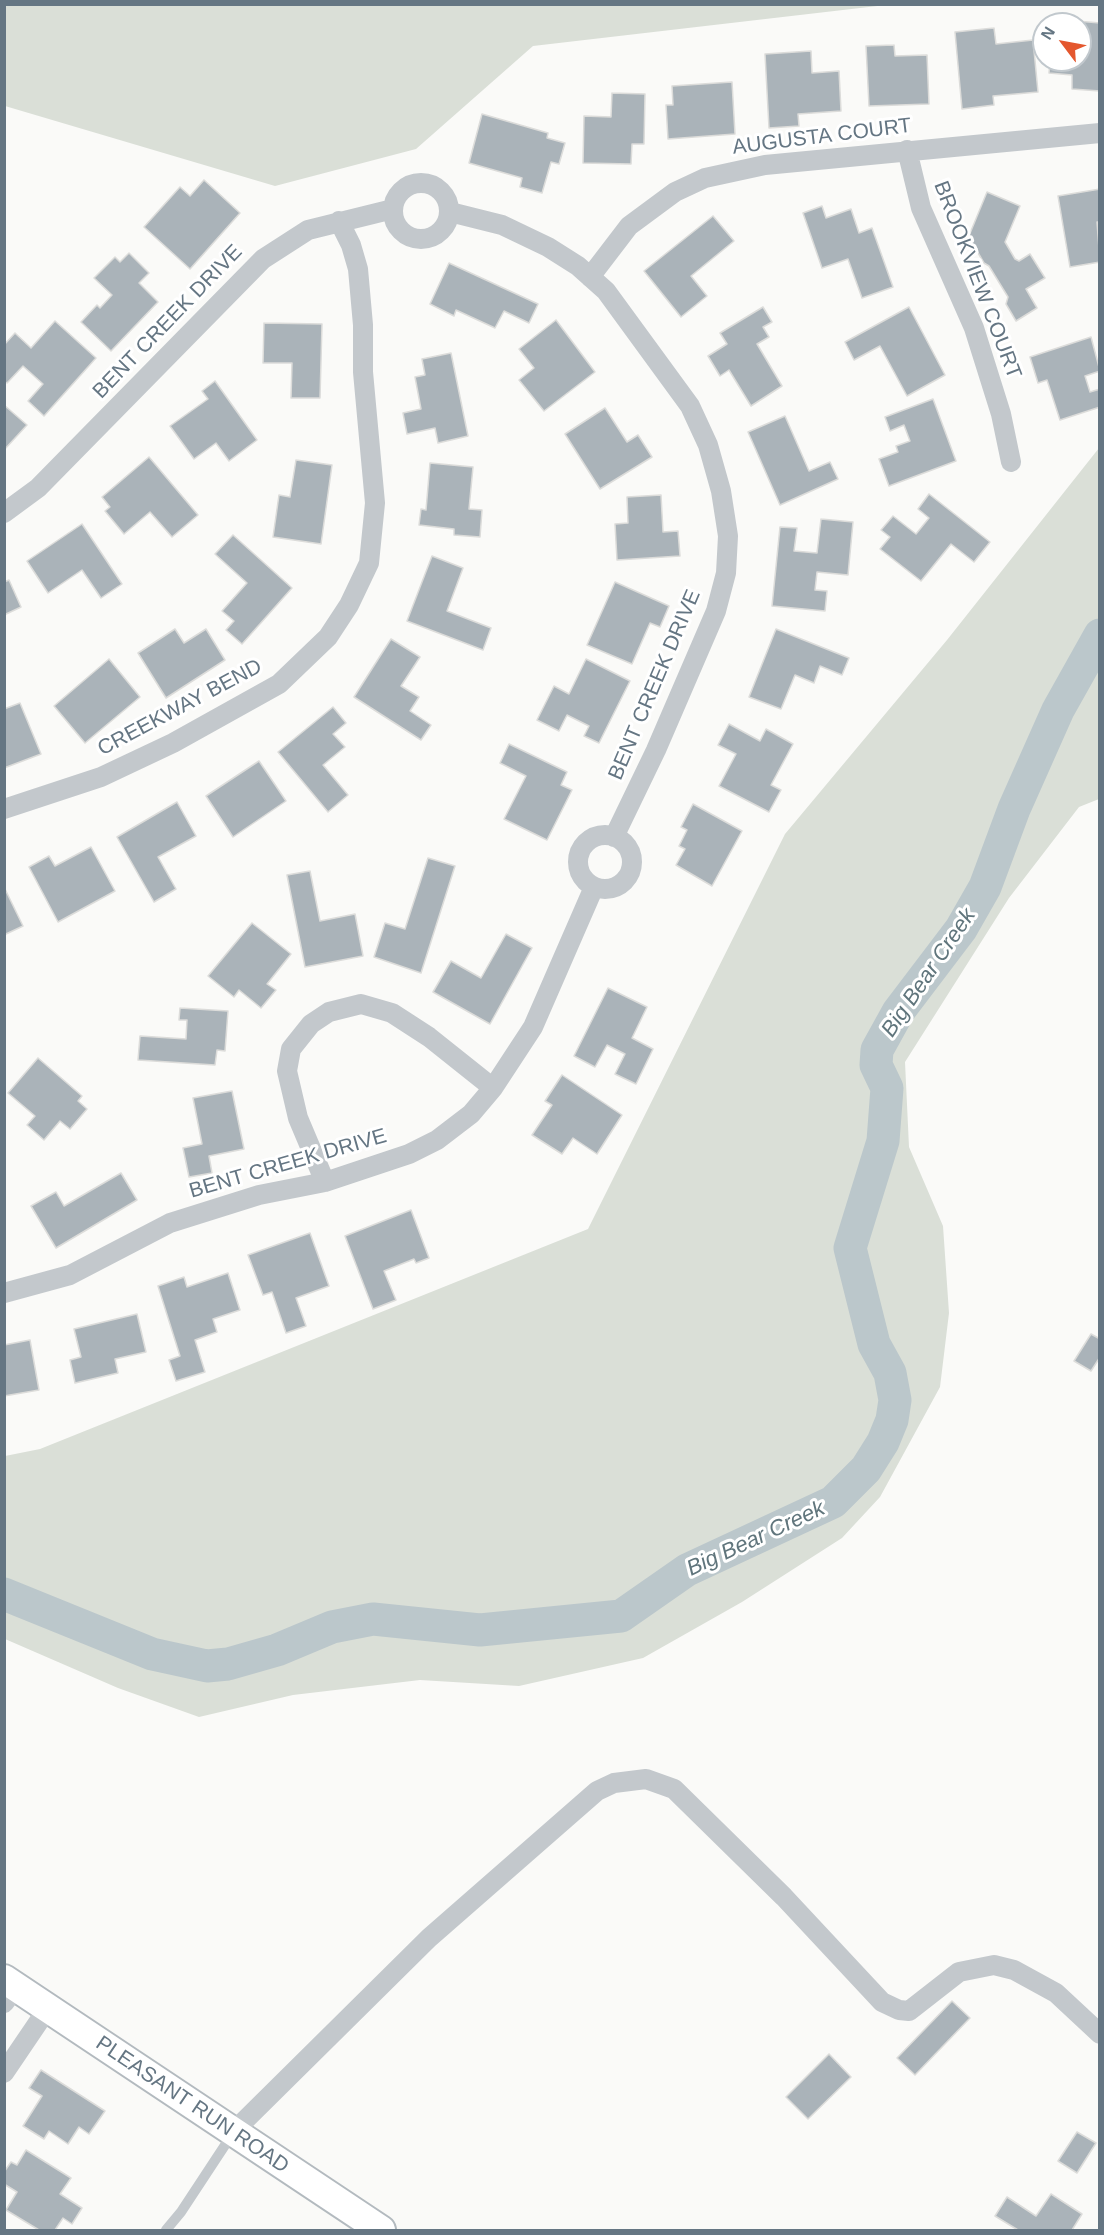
<!DOCTYPE html>
<style>
body{margin:0}
#map{position:relative;width:1104px;height:2235px;overflow:hidden;background:#fafaf8;font-family:Helvetica,sans-serif}
canvas{display:block}
.frame{position:absolute;inset:0;border:6px solid #657683;pointer-events:none}
.north{position:absolute;left:1032px;top:12px;width:60px;height:60px;box-sizing:border-box;background:#fff;border:2px solid #c1c8cd;border-radius:50%;rotate:302deg;font-size:16px;font-weight:700;line-height:24px;text-align:center;color:#657683}
.north::after{content:'';display:block;margin:auto;width:21px;height:27px;background:#e4572e;clip-path:polygon(50% 0,100% 100%,50% 72%,0 100%)}
</style>
<div id="map">
<canvas width="1104" height="2235"></canvas>
<div class="frame"></div>
<div class="north">N</div>
</div>
<script>
const ctx = document.querySelector('canvas').getContext('2d');
ctx.lineJoin = 'round';
function paint(path, color) { ctx.fillStyle = color; ctx.fill(path, 'evenodd'); }
const shape = rows => new Path2D(rows.map(r => 'M' + r).join(''));
function strokePath(path, color, width, dash) { ctx.strokeStyle = color; ctx.lineWidth = width; ctx.lineCap = dash ? 'butt' : 'round'; ctx.setLineDash(dash || []); ctx.stroke(path); }
function write(font, color, halo, rows, align = 'center') {
  ctx.font = font + ' Helvetica,sans-serif'; ctx.lineWidth = 6; ctx.setLineDash([]); ctx.textBaseline = 'middle'; ctx.strokeStyle = halo; ctx.fillStyle = color; for (const [text, x, y, turn = 0] of rows) {
    ctx.save(); ctx.translate(x, y); ctx.rotate((+turn || 0) * Math.PI / 180); ctx.textAlign = isNaN(turn) ? turn : align; if (halo) ctx.strokeText(text, 0, 0); ctx.fillText(text, 0, 0); ctx.restore();
  }
}
paint(shape([
 [5,4,886,4,886,5,533,46,416,149,275,186,5,106],
 [1099,448,1099,799,1079,807,1009,898,905,1062,909,1147,943,1226,949,1313,940,1387,880,1497,842,1538,742,1602,643,1658,519,1686,420,1680,293,1695,199,1717,118,1688,5,1639,5,1456,40,1449,588,1229,785,834,947,640]
]), '#dadfd7');
strokePath(shape([
 [4,1594,152,1654,207,1666,228,1664,277,1650,332,1627,373,1619,480,1630,621,1616,687,1570,833,1502,866,1469,883,1442,892,1420,895,1400,890,1373,874,1344,850,1248,883,1141,887,1088,876,1065,877,1050,898,1012,961,929,985,887,1014,809,1058,710,1100,635]
]), '#bbc7cb', 33);
const building = shape([
 [1053,19,1100,23,1100,91,1072,89,1072,75,1049,73,1050,60,1080,60,1080,24,1052,24,1053,19],
 [994,28,996,44,1033,40,1038,92,993,96,994,105,962,109,955,32,994,28],
 [894,45,895,56,927,55,929,104,869,106,866,46,894,45],
 [811,51,812,73,839,71,841,111,798,114,799,126,769,128,765,54,811,51],
 [732,82,735,134,668,139,666,105,673,105,672,86,732,82],
 [612,93,645,94,644,144,632,144,631,164,583,163,584,116,611,117,612,93],
 [482,114,548,133,547,138,565,143,559,164,551,162,542,193,520,187,522,178,469,163,482,114],
 [204,180,240,213,190,269,144,227,180,187,190,196,204,180],
 [1100,189,1100,222,1097,222,1100,262,1070,267,1058,196,1100,189],
 [987,192,1020,206,1005,242,1015,259,1019,261,1030,254,1045,278,1026,289,1037,308,1016,321,1006,304,1008,297,989,266,984,263,974,246,966,243,987,192],
 [822,206,826,218,851,209,859,233,872,228,893,287,862,298,848,259,822,268,803,213,822,206],
 [713,216,734,241,691,276,707,296,681,317,644,271,713,216],
 [129,253,149,273,139,283,158,302,111,351,81,322,97,305,100,308,112,295,94,278,115,257,120,262,129,253],
 [449,263,538,304,529,323,504,311,495,328,456,310,454,316,430,304,449,263],
 [763,307,772,322,763,327,769,337,757,344,782,386,751,406,729,370,720,376,708,356,727,344,720,333,763,307],
 [909,307,945,375,907,396,880,346,854,360,845,342,909,307],
 [556,320,595,372,544,411,519,380,534,368,519,349,556,320],
 [55,321,96,358,44,416,28,401,43,384,23,366,7,383,4,381,4,345,15,333,31,348,55,321],
 [264,323,322,324,320,398,291,398,292,363,263,363,264,323],
 [1091,337,1100,371,1085,376,1090,392,1100,389,1100,407,1060,420,1047,380,1038,383,1030,357,1091,337],
 [451,353,468,436,438,443,435,428,407,434,403,413,421,409,415,377,425,375,422,359,451,353],
 [215,381,257,440,229,461,216,443,194,459,170,426,208,399,202,391,215,381],
 [933,399,956,461,889,486,879,459,898,452,896,446,910,441,904,425,890,431,885,417,933,399],
 [4,405,27,425,4,450,4,405],
 [605,408,627,442,638,435,652,457,600,489,565,434,605,408],
 [785,416,809,471,830,462,838,479,780,505,748,432,785,416],
 [149,457,198,515,172,537,150,512,124,534,105,511,110,507,102,497,149,457],
 [296,460,332,465,321,544,273,537,279,495,290,497,296,460],
 [430,463,473,467,469,509,482,510,480,537,454,535,454,529,419,525,421,509,426,510,430,463],
 [929,494,990,542,974,562,951,544,921,581,880,549,890,537,881,530,893,516,916,534,929,518,918,509,929,494],
 [661,495,663,532,678,531,680,556,617,560,615,524,628,523,627,497,661,495],
 [821,519,853,522,848,575,817,572,815,590,827,591,825,611,772,606,780,527,797,528,794,551,817,553,821,519],
 [82,524,122,584,101,598,82,570,48,593,27,561,82,524],
 [233,535,292,588,242,644,226,630,234,621,222,611,247,583,215,554,233,535],
 [432,556,463,568,447,611,491,628,483,650,407,621,432,556],
 [9,580,21,607,4,615,4,582,9,580],
 [615,582,669,606,660,627,650,623,632,664,587,645,615,582],
 [175,629,184,643,206,629,225,660,166,698,138,653,175,629],
 [776,629,849,658,842,675,820,666,814,683,795,675,781,709,749,697,776,629],
 [391,639,420,657,401,686,419,697,410,711,431,725,421,740,354,697,391,639],
 [109,659,140,697,85,743,54,706,109,659],
 [586,659,630,681,599,743,584,736,589,726,567,715,559,731,537,720,554,686,569,694,586,659],
 [20,703,41,754,4,768,4,709,20,703],
 [333,707,346,723,333,734,345,747,323,765,348,795,328,812,278,752,333,707],
 [729,724,760,741,766,729,793,744,771,785,781,790,769,812,719,786,736,754,718,745,729,724],
 [509,744,567,772,561,785,572,790,547,840,504,819,526,776,500,763,509,744],
 [259,761,286,801,233,837,206,796,259,761],
 [177,802,196,836,158,857,176,889,154,902,117,837,177,802],
 [693,804,742,831,712,886,676,865,685,849,679,846,687,830,681,827,693,804],
 [91,847,115,891,58,922,29,867,49,856,55,866,91,847],
 [428,858,455,866,421,973,374,957,385,923,405,929,428,858],
 [310,871,320,921,355,914,363,956,305,967,287,875,310,871],
 [4,887,23,926,6,934,4,930,4,887],
 [252,923,291,954,267,984,276,990,261,1008,239,990,234,997,208,976,252,923],
 [506,934,532,948,490,1024,433,992,451,961,481,978,506,934],
 [608,988,647,1007,632,1038,653,1049,636,1084,615,1074,625,1054,607,1045,595,1067,574,1056,608,988],
 [180,1008,228,1011,225,1051,217,1050,215,1065,138,1060,140,1036,186,1039,187,1020,179,1020,180,1008],
 [38,1058,82,1096,78,1101,87,1109,70,1129,60,1121,44,1140,27,1125,35,1116,8,1093,38,1058],
 [562,1075,622,1115,597,1154,573,1138,562,1154,532,1135,552,1105,545,1101,562,1075],
 [232,1091,244,1149,209,1156,212,1173,189,1177,183,1148,202,1144,193,1098,232,1091],
 [121,1173,137,1200,56,1248,31,1206,56,1192,64,1206,121,1173],
 [411,1210,429,1258,416,1263,414,1259,384,1271,396,1300,373,1309,345,1236,411,1210],
 [310,1233,329,1286,296,1298,306,1326,286,1333,272,1292,263,1295,248,1255,310,1233],
 [228,1273,240,1310,213,1319,217,1332,195,1340,205,1372,176,1381,169,1360,180,1356,158,1286,184,1277,187,1287,228,1273],
 [137,1314,146,1352,115,1359,118,1373,75,1383,70,1360,81,1357,74,1329,137,1314],
 [1091,1334,1100,1339,1100,1357,1091,1371,1074,1361,1091,1334],
 [30,1340,39,1390,4,1396,4,1345,30,1340],
 [952,2001,970,2018,915,2075,897,2058,952,2001],
 [829,2054,851,2077,808,2119,786,2097,829,2054],
 [41,2070,105,2111,89,2134,79,2127,68,2144,49,2131,44,2139,23,2126,42,2096,29,2088,41,2070],
 [1077,2132,1096,2143,1077,2173,1058,2161,1077,2132],
 [26,2150,71,2178,60,2194,82,2208,72,2224,63,2218,55,2230,39,2230,6,2210,17,2192,4,2184,4,2172,11,2162,17,2165,26,2150],
 [1051,2194,1082,2214,1072,2230,1018,2230,995,2216,1007,2197,1036,2216,1051,2194]
]);
paint(building, '#aab3b9');
strokePath(building, '#dcdcda', 1.5);
const secondary = shape([
 [4,1979,381,2230]
]);
strokePath(secondary, '#b3babf', 32);
strokePath(shape([
 [166,2230,181,2212,233,2133]
]), '#c3c8cc', 10);
strokePath(shape([
 [907,150,921,208,974,328,1001,414,1011,462],
 '393 211a28 28 0 1 1 56 0a28 28 0 1 1-56 0Z',
 [450,212,502,225,548,247,578,266,606,291,690,406,708,445,721,491,728,536,726,573,716,611,656,750,614,837],
 [590,277,629,226,675,192,705,178,765,165,1100,133],
 [4,513,38,488,263,259,308,230,393,209],
 [4,809,101,777,173,743,279,684,328,637,349,605,369,563,375,503,363,372,363,325,358,269,351,245,339,221],
 '578 862a27 27 0 1 1 54 0a27 27 0 1 1-54 0Z',
 [325,1182,298,1118,287,1071,291,1049,311,1024,329,1012,361,1004,392,1013,429,1037,493,1088],
 [4,1293,70,1275,170,1223,259,1195,325,1182,409,1154,437,1140,471,1114,493,1088,533,1027,594,887],
 [4,2003,16,1987],
 [4,2073,48,2008],
 [233,2132,429,1938,597,1791,614,1783,646,1779,674,1789,784,1897,882,2002,899,2010,909,2011,959,1972,994,1965,1014,1970,1056,1993,1100,2034]
]), '#c3c8cc', 20);
strokePath(secondary, '#fff', 28);
write('21px', '#657683', '#fff', [
 ["AUGUSTA COURT",822,137,-7],
 ["BROOKVIEW COURT",977,280,69],
 ["BENT CREEK DRIVE",168,322,-46],
 ["BENT CREEK DRIVE",655,685,-67],
 ["CREEKWAY BEND",180,708,-28],
 ["BENT CREEK DRIVE",288,1164,-16],
 ["PLEASANT RUN ROAD",192,2105,34]
]);
write('italic 22px', '#60757c', '#fff', [
 ["Big Bear Creek",929,973,-56],
 ["Big Bear Creek",756,1539,-25]
]);
</script>
